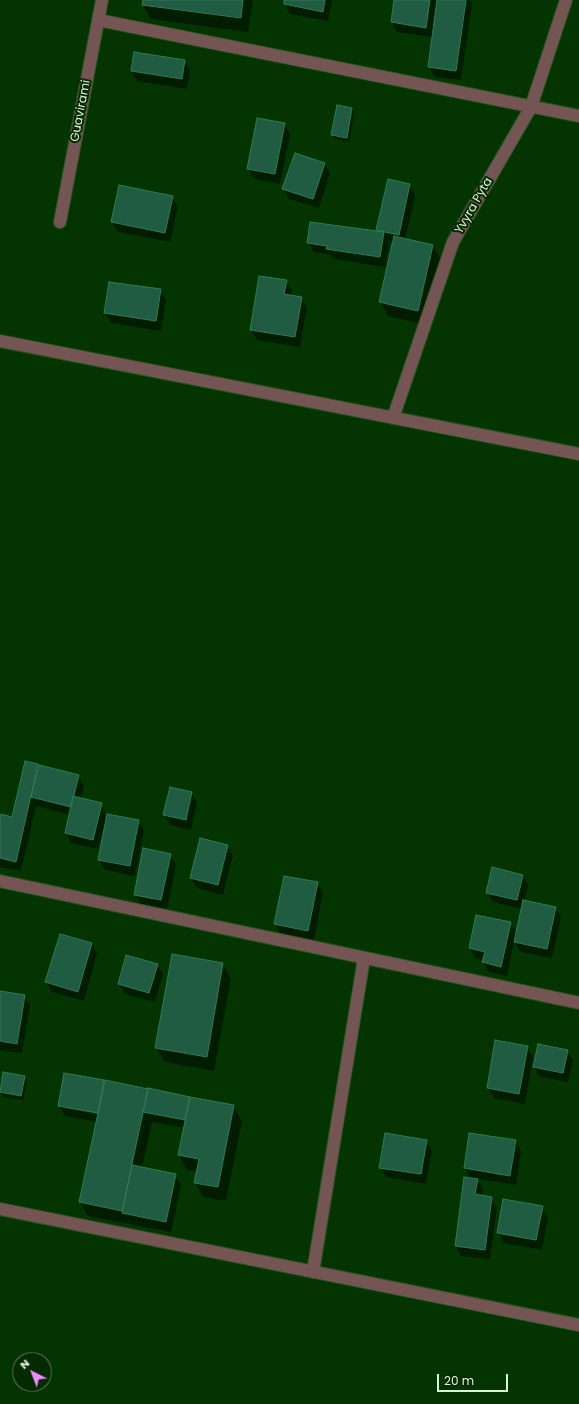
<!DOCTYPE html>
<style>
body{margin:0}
#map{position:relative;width:579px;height:1404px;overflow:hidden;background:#043500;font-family:Poppins,sans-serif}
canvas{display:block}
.north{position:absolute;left:12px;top:1352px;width:40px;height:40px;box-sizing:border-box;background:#052901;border:1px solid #5b7b56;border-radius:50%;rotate:318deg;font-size:11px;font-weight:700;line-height:16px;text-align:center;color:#dbf5d6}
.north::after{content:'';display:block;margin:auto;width:14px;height:18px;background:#ea8dfd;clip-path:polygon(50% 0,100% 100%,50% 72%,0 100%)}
.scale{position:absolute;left:437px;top:1374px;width:71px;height:18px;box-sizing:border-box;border:2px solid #dbf5d6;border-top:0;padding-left:5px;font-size:12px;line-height:14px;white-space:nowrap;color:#dbf5d6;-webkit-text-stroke:3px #052901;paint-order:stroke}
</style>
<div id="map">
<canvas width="579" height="1404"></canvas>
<div class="north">N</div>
<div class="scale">20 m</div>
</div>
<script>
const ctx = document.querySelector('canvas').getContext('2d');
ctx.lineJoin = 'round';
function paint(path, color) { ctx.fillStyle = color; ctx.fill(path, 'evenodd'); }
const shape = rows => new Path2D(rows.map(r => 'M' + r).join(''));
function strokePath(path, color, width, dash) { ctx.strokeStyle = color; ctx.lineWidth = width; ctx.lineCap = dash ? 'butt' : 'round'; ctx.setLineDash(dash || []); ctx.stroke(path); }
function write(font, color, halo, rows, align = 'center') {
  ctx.font = font + ' Poppins,sans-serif'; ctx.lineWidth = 4; ctx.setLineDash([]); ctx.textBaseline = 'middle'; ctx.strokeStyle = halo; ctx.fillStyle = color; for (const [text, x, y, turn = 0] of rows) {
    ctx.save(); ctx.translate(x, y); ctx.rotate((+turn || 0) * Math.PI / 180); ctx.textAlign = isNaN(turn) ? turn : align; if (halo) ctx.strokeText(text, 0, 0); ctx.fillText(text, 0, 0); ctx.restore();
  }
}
paint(shape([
 [144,0,253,0,248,32,151,19,143,5],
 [285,0,332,0,328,21,290,14,285,4],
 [395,0,470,0,472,4,461,80,435,77,429,67,433,37,397,32,392,22],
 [184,61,190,71,187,89,137,81,132,71],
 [352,109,354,114,349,142,335,139,332,135],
 [284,124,290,134,280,184,254,179,248,169],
 [325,164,330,173,319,208,289,199,283,189],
 [409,185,415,195,405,240,433,246,441,260,426,325,388,316,380,302,394,242,388,241,389,243,385,267,333,259,331,255,314,252,308,242,379,232,377,230],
 [172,197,178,207,170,242,118,232,112,222],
 [286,281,292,291,291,296,301,298,307,308,300,347,257,340,251,330],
 [160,290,166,300,161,331,111,323,105,313],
 [26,762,38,765,39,767,78,776,84,785,81,799,101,804,106,815,138,821,144,830,135,876,105,870,99,860,104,830,103,830,98,849,71,843,66,833,70,815,36,806,21,871,0,867,0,822,13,818],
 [192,793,197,803,191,830,170,825,164,815],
 [227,846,233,855,223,895,197,888,191,878],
 [170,855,176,865,167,910,140,904,135,894],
 [522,875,528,885,524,901,555,908,561,917,552,958,521,952,514,941,507,976,489,972,483,962,484,960,475,958,470,948,510,923,517,934,522,909,493,902,487,892],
 [284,877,317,883,323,893,314,940,281,934,275,924],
 [92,944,97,953,84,1001,52,992,46,982],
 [157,964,163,974,155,1002,125,994,119,984],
 [222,964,231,978,214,1071,165,1062,156,1048],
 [0,992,24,996,30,1005,22,1053,0,1050],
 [496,1041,527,1047,533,1057,525,1104,494,1098,488,1088],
 [567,1051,573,1060,568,1082,540,1077,534,1067],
 [3,1073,24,1077,27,1081,23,1100,3,1097,0,1091],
 [103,1081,105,1083,233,1106,242,1121,226,1201,203,1197,195,1182,197,1171,187,1170,179,1155,184,1128,152,1122,142,1168,175,1175,181,1185,171,1232,88,1216,80,1202,97,1122,65,1116,59,1106],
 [65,1106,103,1113,102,1115,65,1108],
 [470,1134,515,1141,521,1151,516,1185,477,1179,483,1189,482,1196,491,1198,497,1208,490,1259,461,1256,456,1246,470,1178,465,1168],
 [426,1141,432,1151,426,1184,386,1177,380,1167],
 [542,1207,548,1217,542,1250,504,1243,498,1233]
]), '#0007');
const building = shape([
 [143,0,243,0,241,18,142,5,143,0],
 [284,0,325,0,323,12,284,4,284,0],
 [394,0,430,0,426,28,391,22,394,0],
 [437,0,466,0,456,71,428,67,437,0],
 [134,52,185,60,182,79,131,71,134,52],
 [337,105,352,108,347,138,331,135,337,105],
 [257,118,285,123,275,174,247,169,257,118],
 [295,153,325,163,313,199,282,189,295,153],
 [388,179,410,184,399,235,376,230,388,179],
 [119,185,173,196,165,233,111,222,119,185],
 [310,222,384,232,380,257,326,249,327,246,307,243,310,222],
 [394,236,433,245,418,311,379,302,394,236],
 [259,276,287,280,284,294,302,297,295,337,250,330,259,276],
 [109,282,161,289,156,321,104,313,109,282],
 [25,761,38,764,16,862,0,858,0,818,1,814,12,817,25,761],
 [39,765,79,775,71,807,31,797,39,765],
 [170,787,192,792,186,820,163,815,170,787],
 [73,796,102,803,93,840,65,833,73,796],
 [107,814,139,820,130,866,98,860,107,814],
 [200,838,228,845,218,885,190,878,200,838],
 [143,848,171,854,161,900,134,895,143,848],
 [492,867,523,875,517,900,486,893,492,867],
 [284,876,318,882,308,931,274,924,284,876],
 [523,900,556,907,547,949,514,942,523,900],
 [476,915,511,922,501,967,482,962,485,952,469,948,476,915],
 [60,934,92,943,78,992,45,982,60,934],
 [172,954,223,963,207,1057,155,1048,172,954],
 [126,955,158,964,149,993,118,984,126,955],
 [0,991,25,995,17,1044,0,1041,0,991],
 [495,1040,528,1046,519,1094,487,1088,495,1040],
 [538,1044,568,1050,563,1073,533,1067,538,1044],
 [3,1072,25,1076,21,1096,0,1092,3,1072],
 [64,1073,104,1080,98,1113,58,1106,64,1073],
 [105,1080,148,1089,122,1211,79,1202,105,1080],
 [148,1088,190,1097,185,1120,143,1112,148,1088],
 [190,1097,234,1105,218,1187,194,1183,199,1159,178,1155,190,1097],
 [385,1133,427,1140,421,1174,379,1168,385,1133],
 [469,1133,516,1140,510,1176,464,1168,469,1133],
 [132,1165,176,1174,166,1222,122,1213,132,1165],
 [464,1177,478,1179,475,1194,492,1197,485,1250,455,1246,464,1177],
 [503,1199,543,1206,536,1240,497,1233,503,1199]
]);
paint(building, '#205c41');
strokePath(building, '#2c7c58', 1);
const street = shape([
 [98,20,579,116],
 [60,222,102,0],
 [0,341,579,454],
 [393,418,453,242,531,107,566,0],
 [0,881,579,1003],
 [0,1209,579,1325],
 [313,1272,364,958]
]);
strokePath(street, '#265422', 14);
strokePath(street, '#755554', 12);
write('12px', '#dbf5d6', '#052901', [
 ["Guavirami",81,111,-79],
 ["Yvyra Pyta",474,206,-60]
]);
</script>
